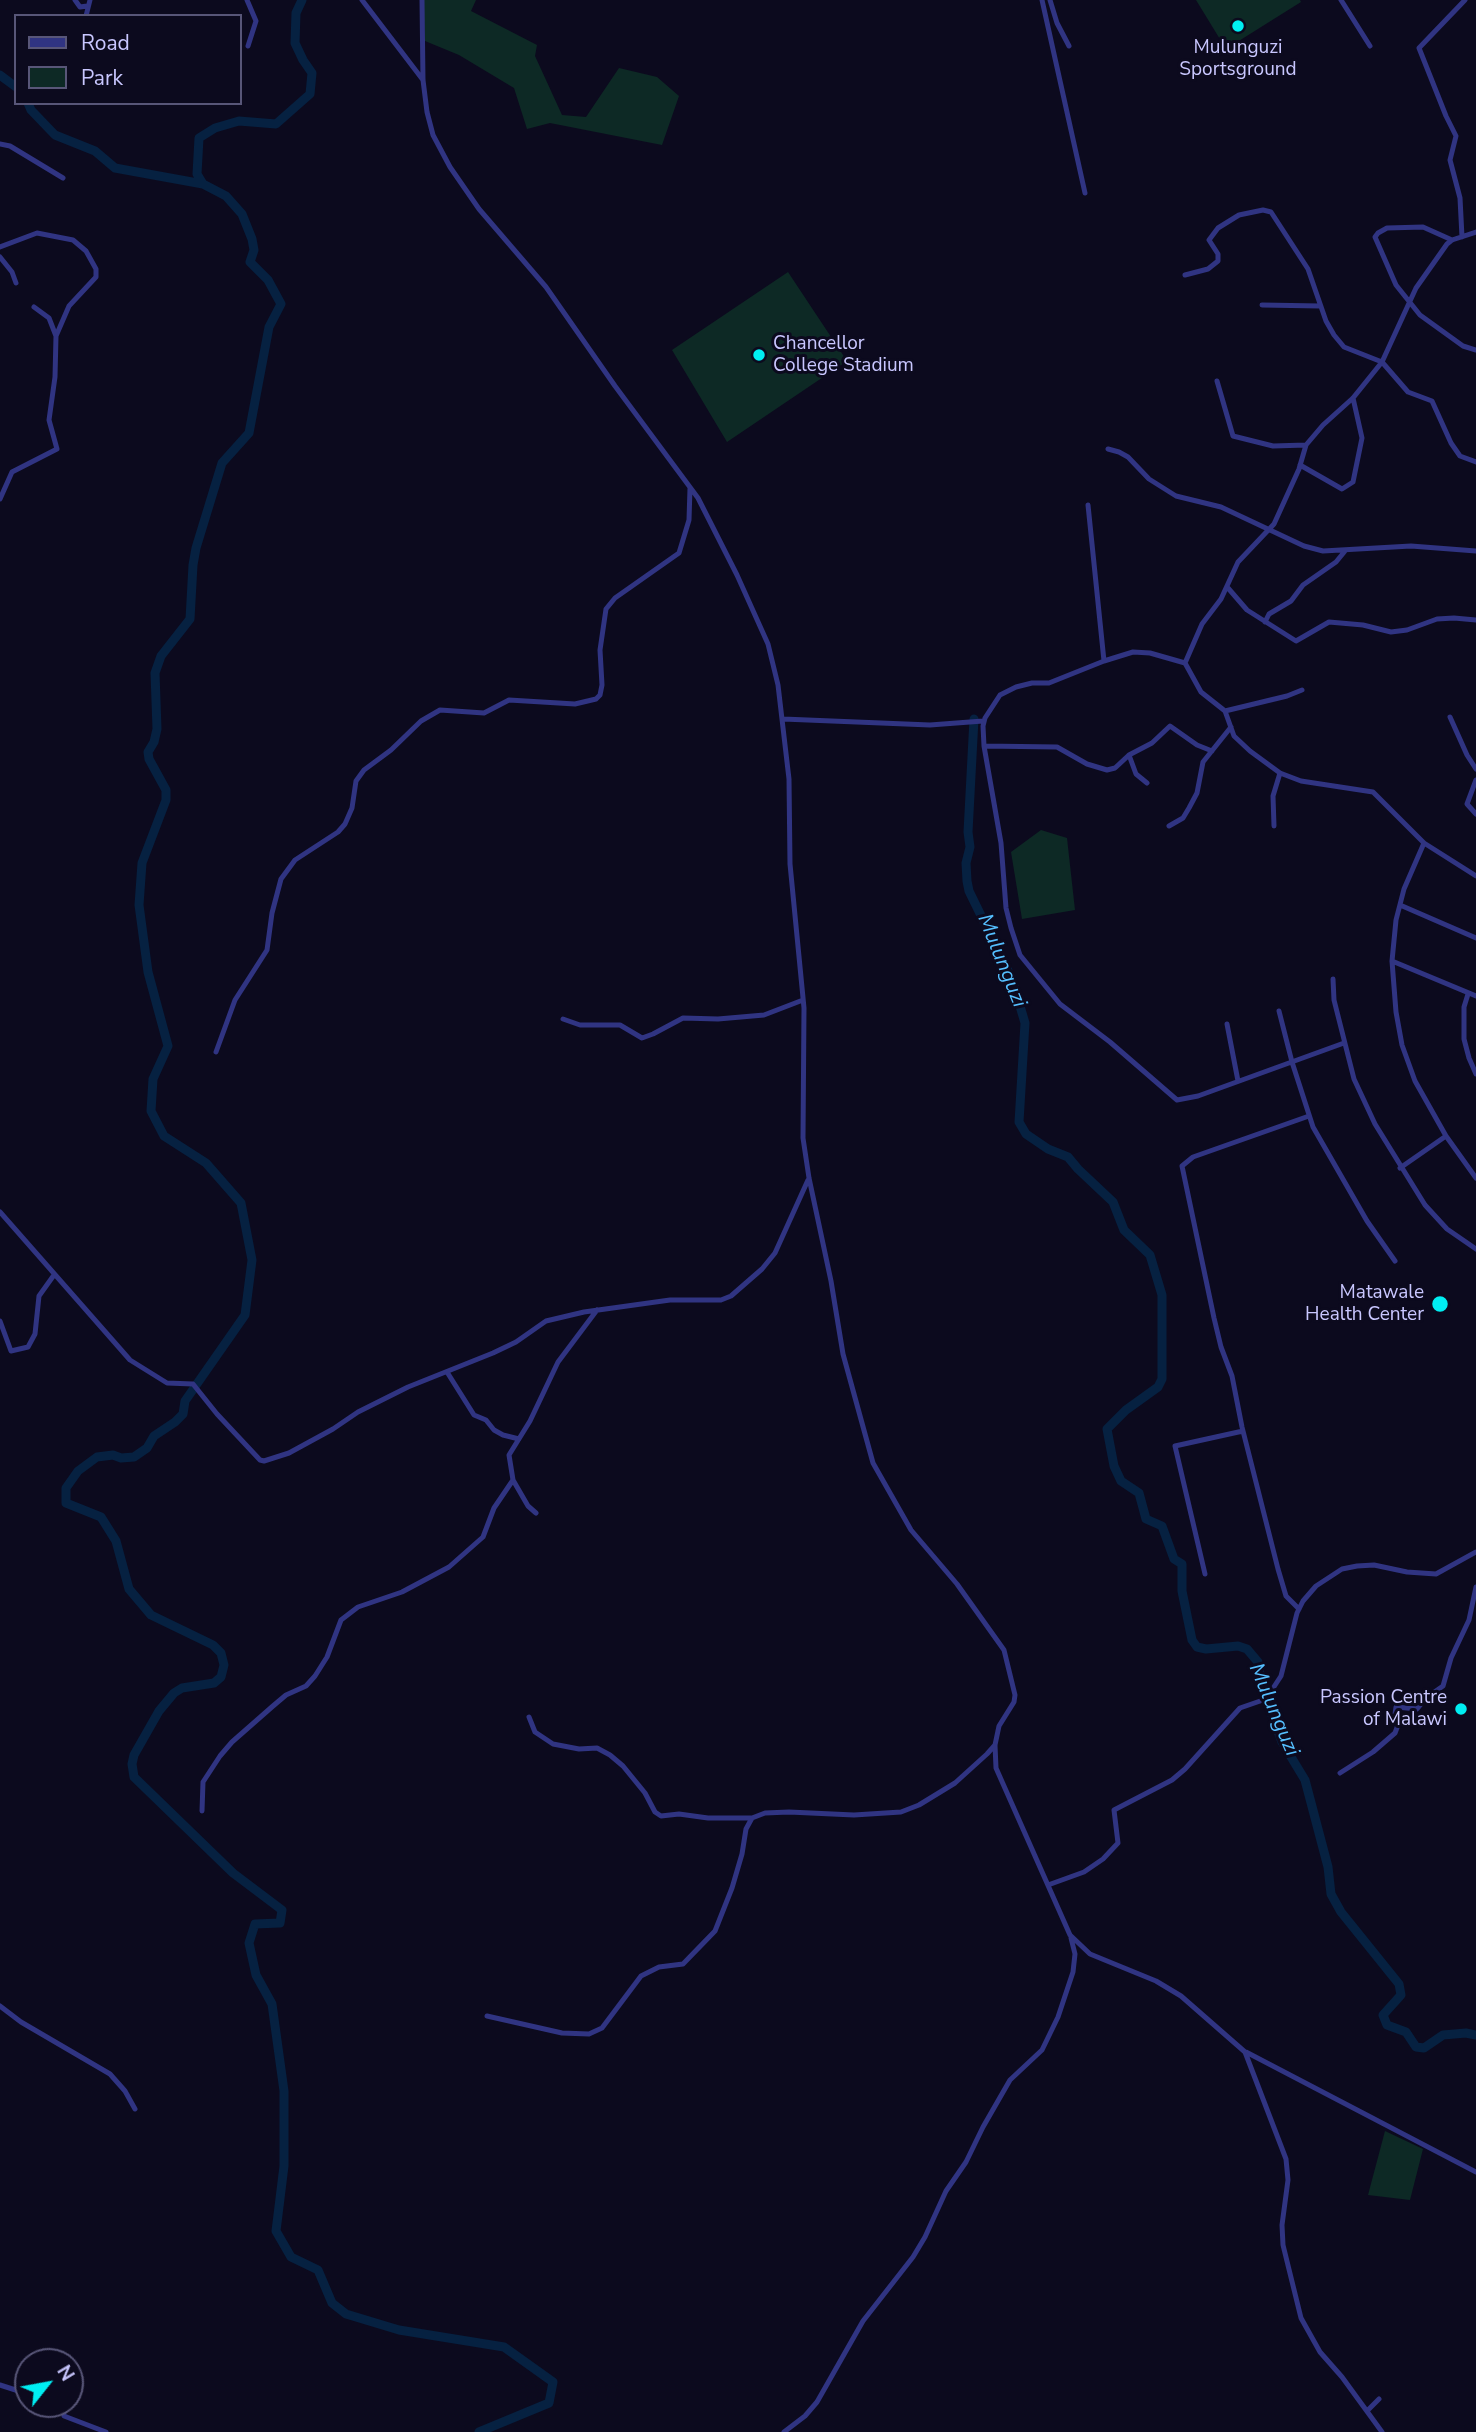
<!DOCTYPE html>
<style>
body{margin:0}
#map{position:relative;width:1476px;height:2432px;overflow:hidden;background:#0c0a1e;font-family:"Nunito Sans",sans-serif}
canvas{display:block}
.legend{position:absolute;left:14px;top:14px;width:228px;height:91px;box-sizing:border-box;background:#0c0a1e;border:2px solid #585678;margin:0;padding:9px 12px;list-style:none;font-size:21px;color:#c9c7ff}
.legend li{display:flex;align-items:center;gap:14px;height:35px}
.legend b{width:35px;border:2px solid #585678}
.north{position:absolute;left:14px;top:2348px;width:70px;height:70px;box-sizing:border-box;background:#0c0a1e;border:2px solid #585678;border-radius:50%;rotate:59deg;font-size:19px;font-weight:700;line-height:28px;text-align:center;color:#c9c7ff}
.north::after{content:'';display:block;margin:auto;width:24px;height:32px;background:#00eef2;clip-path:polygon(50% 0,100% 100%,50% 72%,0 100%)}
</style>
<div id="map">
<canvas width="1476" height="2432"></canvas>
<ul class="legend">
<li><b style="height:9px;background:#303482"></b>Road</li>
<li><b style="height:19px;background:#0d2925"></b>Park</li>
</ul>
<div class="north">N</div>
</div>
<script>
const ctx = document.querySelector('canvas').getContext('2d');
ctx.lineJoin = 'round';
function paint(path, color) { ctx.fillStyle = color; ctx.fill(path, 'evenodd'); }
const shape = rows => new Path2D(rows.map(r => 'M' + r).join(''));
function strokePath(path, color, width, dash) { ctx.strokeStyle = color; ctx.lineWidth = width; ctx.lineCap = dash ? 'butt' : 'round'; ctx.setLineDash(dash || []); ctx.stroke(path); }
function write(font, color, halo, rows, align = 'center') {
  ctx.font = font + ' "Nunito Sans",sans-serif'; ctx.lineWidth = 6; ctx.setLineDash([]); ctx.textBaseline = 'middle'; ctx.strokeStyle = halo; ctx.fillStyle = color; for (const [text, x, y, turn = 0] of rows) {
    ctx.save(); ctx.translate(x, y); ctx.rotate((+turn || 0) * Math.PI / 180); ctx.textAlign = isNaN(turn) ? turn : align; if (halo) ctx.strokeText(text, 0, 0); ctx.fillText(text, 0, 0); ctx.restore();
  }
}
paint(shape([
 [423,0,476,0,471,11,537,45,535,56,562,115,586,117,619,68,657,77,679,96,662,145,550,123,527,129,514,88,459,55,425,41],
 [1196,0,1300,0,1301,2,1226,49],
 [788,272,847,361,727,442,672,350],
 [1041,830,1067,838,1075,910,1022,919,1011,852],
 [1385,2131,1423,2149,1410,2200,1368,2195]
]), '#0d2925');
strokePath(shape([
 [0,75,16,87],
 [28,103,31,110,55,135,95,151,115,168,203,184,226,196,242,214,252,239,254,250,250,262,268,280,281,304,269,327,249,433,222,463,196,548,193,565,190,619,161,656,155,673,157,729,154,742,148,752,149,759,166,790,166,800,142,863,139,905,148,972,168,1046,153,1079,151,1111,164,1136,206,1163,241,1203,252,1260,245,1315,185,1401,183,1414,175,1422,154,1436,147,1448,134,1457,121,1458,113,1455,97,1457,78,1471,66,1488,66,1503,101,1517,116,1541,129,1589,151,1615,213,1645,221,1653,224,1665,221,1677,214,1683,182,1688,174,1693,159,1711,134,1755,132,1764,134,1777,233,1873,282,1910,280,1923,255,1924,249,1943,256,1975,272,2004,284,2091,284,2166,276,2231,291,2257,318,2270,332,2303,346,2314,399,2330,504,2347,553,2382,549,2403,479,2432],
 [203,184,197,174,199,138,215,128,239,121,276,124,310,94,312,73,303,60,295,43,296,13,302,0],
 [974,719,968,832,970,847,966,863,967,881,969,891,1012,979,1025,1023,1019,1122,1026,1134,1048,1149,1068,1157,1078,1169,1113,1202,1124,1230,1150,1255,1162,1295,1162,1379,1158,1387,1126,1410,1107,1429,1114,1466,1121,1481,1139,1493,1146,1519,1162,1526,1174,1559,1182,1564,1182,1591,1192,1640,1197,1647,1206,1649,1238,1646,1247,1649,1258,1662,1263,1691,1282,1742,1305,1780,1328,1867,1331,1894,1341,1912,1399,1984,1401,1995,1383,2015,1387,2025,1406,2032,1416,2047,1424,2048,1443,2035,1466,2033,1476,2035]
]), '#062141', 9);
strokePath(shape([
 [75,0,80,7,87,6],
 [247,0,256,21,248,46],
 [362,0,423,80],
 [422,0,423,80,427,112,433,135,450,167,479,209,546,287,615,386,698,498,737,575,768,644,778,685,789,779,790,864,804,1008,803,1138,809,1178,831,1281,843,1354,873,1463,911,1530,957,1584,1004,1650,1015,1695,1014,1702,999,1726,995,1745,996,1768,1070,1935,1090,1954,1156,1981,1181,1996,1245,2052,1286,2159,1288,2180,1282,2225,1283,2245,1301,2318,1320,2352,1342,2377,1382,2432],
 [1042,0,1085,193],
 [1050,0,1057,23,1069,46],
 [1341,0,1370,46],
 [86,16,90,0],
 [0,144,10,146,63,178],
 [1476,232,1452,240,1447,244,1416,288,1382,362,1353,398,1323,425,1306,445,1299,469,1274,524,1238,562,1221,599,1202,624,1185,663,1201,692,1225,711,1234,736,1250,751,1280,773,1301,781,1373,792,1424,843,1476,876],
 [1462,237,1460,198,1450,160,1456,136,1446,116,1419,48,1465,0],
 [1452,240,1423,227,1387,228,1378,233,1375,237,1396,285,1420,315,1463,346,1476,350],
 [0,247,37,233,73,240,86,251,96,269,96,277,69,306,56,336],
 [0,257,12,272,16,283],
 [1185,275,1208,269,1218,261,1218,254,1209,240,1218,228,1239,215,1263,210,1271,212,1308,269,1326,321,1334,335,1344,347,1382,362,1408,392,1432,401,1451,443,1460,456,1476,462],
 [1262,305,1320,306],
 [1217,381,1233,436,1273,446,1306,445],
 [1108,449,1119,452,1128,457,1149,479,1176,496,1221,507,1304,546,1323,551,1411,546,1476,551],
 [1300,465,1342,489,1353,482,1362,438,1353,398],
 [0,499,12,472,57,449,49,420,55,377,56,336,49,318,34,307],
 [1088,505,1104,661],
 [1228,588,1247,610,1296,641,1329,622,1363,625,1391,632,1407,630,1437,619,1454,618,1476,620],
 [1265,622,1269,614,1291,601,1303,585,1336,562,1345,551],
 [1185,663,1150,653,1133,652,1104,661,1049,683,1032,683,1016,687,1000,695,985,718,983,726,984,746,1001,843,1006,908,1011,928,1020,955,1060,1004,1110,1042,1177,1100,1198,1096,1344,1043],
 [1225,711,1287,696,1302,690],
 [1450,717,1467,755,1476,769],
 [783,719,930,725,983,721],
 [984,746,1057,747,1087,764,1107,770,1115,768,1129,755],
 [1476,780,1467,804,1476,814],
 [1147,783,1136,774,1129,755,1152,743,1170,726,1197,745,1212,751],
 [1169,826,1183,818,1189,808,1197,793,1203,762,1231,727],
 [1274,826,1273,796,1280,773],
 [1424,843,1404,889,1396,920,1392,961,1396,1012,1402,1045,1415,1081,1446,1136,1476,1178],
 [1400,905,1476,938],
 [1392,961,1476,996],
 [1333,979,1334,1000,1354,1079,1375,1124,1425,1205,1447,1229,1476,1249],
 [1468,994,1464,1007,1464,1039,1469,1058,1476,1074],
 [1279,1011,1292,1062,1313,1127,1367,1221,1395,1261],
 [563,1019,580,1025,620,1025,642,1038,653,1034,683,1018,718,1019,764,1015,803,1000],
 [1227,1024,1238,1081],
 [216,1052,235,1000,267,950,272,913,281,879,295,860,338,832,345,824,352,808,356,781,364,770,391,750,421,721,440,710,484,713,509,700,575,704,596,699,600,695,602,685,600,650,606,609,615,598,679,553,689,520,690,488],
 [1400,1168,1446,1136],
 [0,1212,130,1360,167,1383,193,1384,217,1414,260,1460,264,1461,289,1453,333,1429,358,1412,408,1387,493,1353,516,1342,546,1321,584,1312,670,1300,721,1300,731,1296,762,1269,775,1253,808,1180],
 [0,1321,11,1351,28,1347,35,1334,39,1296,54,1275],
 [447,1372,474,1415,486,1420,494,1430,503,1435,519,1439],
 [513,1480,528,1506,536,1513],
 [1205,1574,1175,1446,1243,1431],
 [1299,1609,1286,1596,1278,1569,1242,1427,1232,1376,1221,1347,1214,1318,1182,1166,1193,1157,1309,1116],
 [529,1717,535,1732,553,1744,579,1749,597,1748,610,1755,623,1766,645,1793,655,1812,661,1816,679,1814,708,1818,752,1818,765,1813,789,1812,854,1815,901,1812,919,1805,955,1783,987,1754,995,1745],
 [1340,1773,1373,1752,1395,1733,1398,1725,1395,1714,1396,1707,1417,1709,1426,1698,1443,1686,1451,1658,1469,1620,1476,1587],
 [202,1811,203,1782,220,1756,232,1742,273,1706,286,1695,306,1686,315,1676,327,1657,341,1620,358,1607,402,1592,449,1567,483,1537,494,1508,513,1480,509,1455,530,1421,558,1362,597,1310],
 [1048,1885,1084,1872,1103,1859,1118,1843,1114,1810,1172,1780,1185,1769,1240,1708,1266,1699,1281,1676,1297,1613,1303,1601,1316,1586,1342,1569,1357,1566,1374,1565,1407,1572,1436,1574,1476,1552],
 [0,2006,21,2022,110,2074,125,2091,135,2109],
 [487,2016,562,2033,589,2034,602,2028,641,1976,659,1967,683,1964,715,1931,732,1888,742,1854,746,1829,752,1818],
 [1246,2052,1476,2172],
 [0,2385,28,2394],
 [63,2404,64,2416,106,2432],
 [1367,2411,1379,2399],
 [784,2432,805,2416,817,2402,863,2321,913,2257,925,2237,946,2191,966,2162,983,2127,1010,2080,1042,2050,1058,2017,1073,1972,1075,1954,1071,1938]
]), '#303482', 5);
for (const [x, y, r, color] of [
 [1238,26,7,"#00eef2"],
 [759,355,7,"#00eef2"],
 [1440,1304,9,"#00eef2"],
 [1461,1709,7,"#00eef2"]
]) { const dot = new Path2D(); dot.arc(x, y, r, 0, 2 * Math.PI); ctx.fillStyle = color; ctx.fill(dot); strokePath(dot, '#0c0a1e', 2.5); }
write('19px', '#c9c7ff', '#0c0a1e', [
 ["Mulunguzi",1238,48,"center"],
 ["Sportsground",1238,70,"center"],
 ["Chancellor",773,344,"left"],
 ["College Stadium",773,366,"left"],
 ["Matawale",1424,1293],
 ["Health Center",1424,1315],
 ["Passion Centre",1447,1698],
 ["of Malawi",1447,1720]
], 'right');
write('italic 21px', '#55bfff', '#0c0a1e', [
 ["Mulunguzi",1001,961,68],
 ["Mulunguzi",1273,1710,67]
]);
</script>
